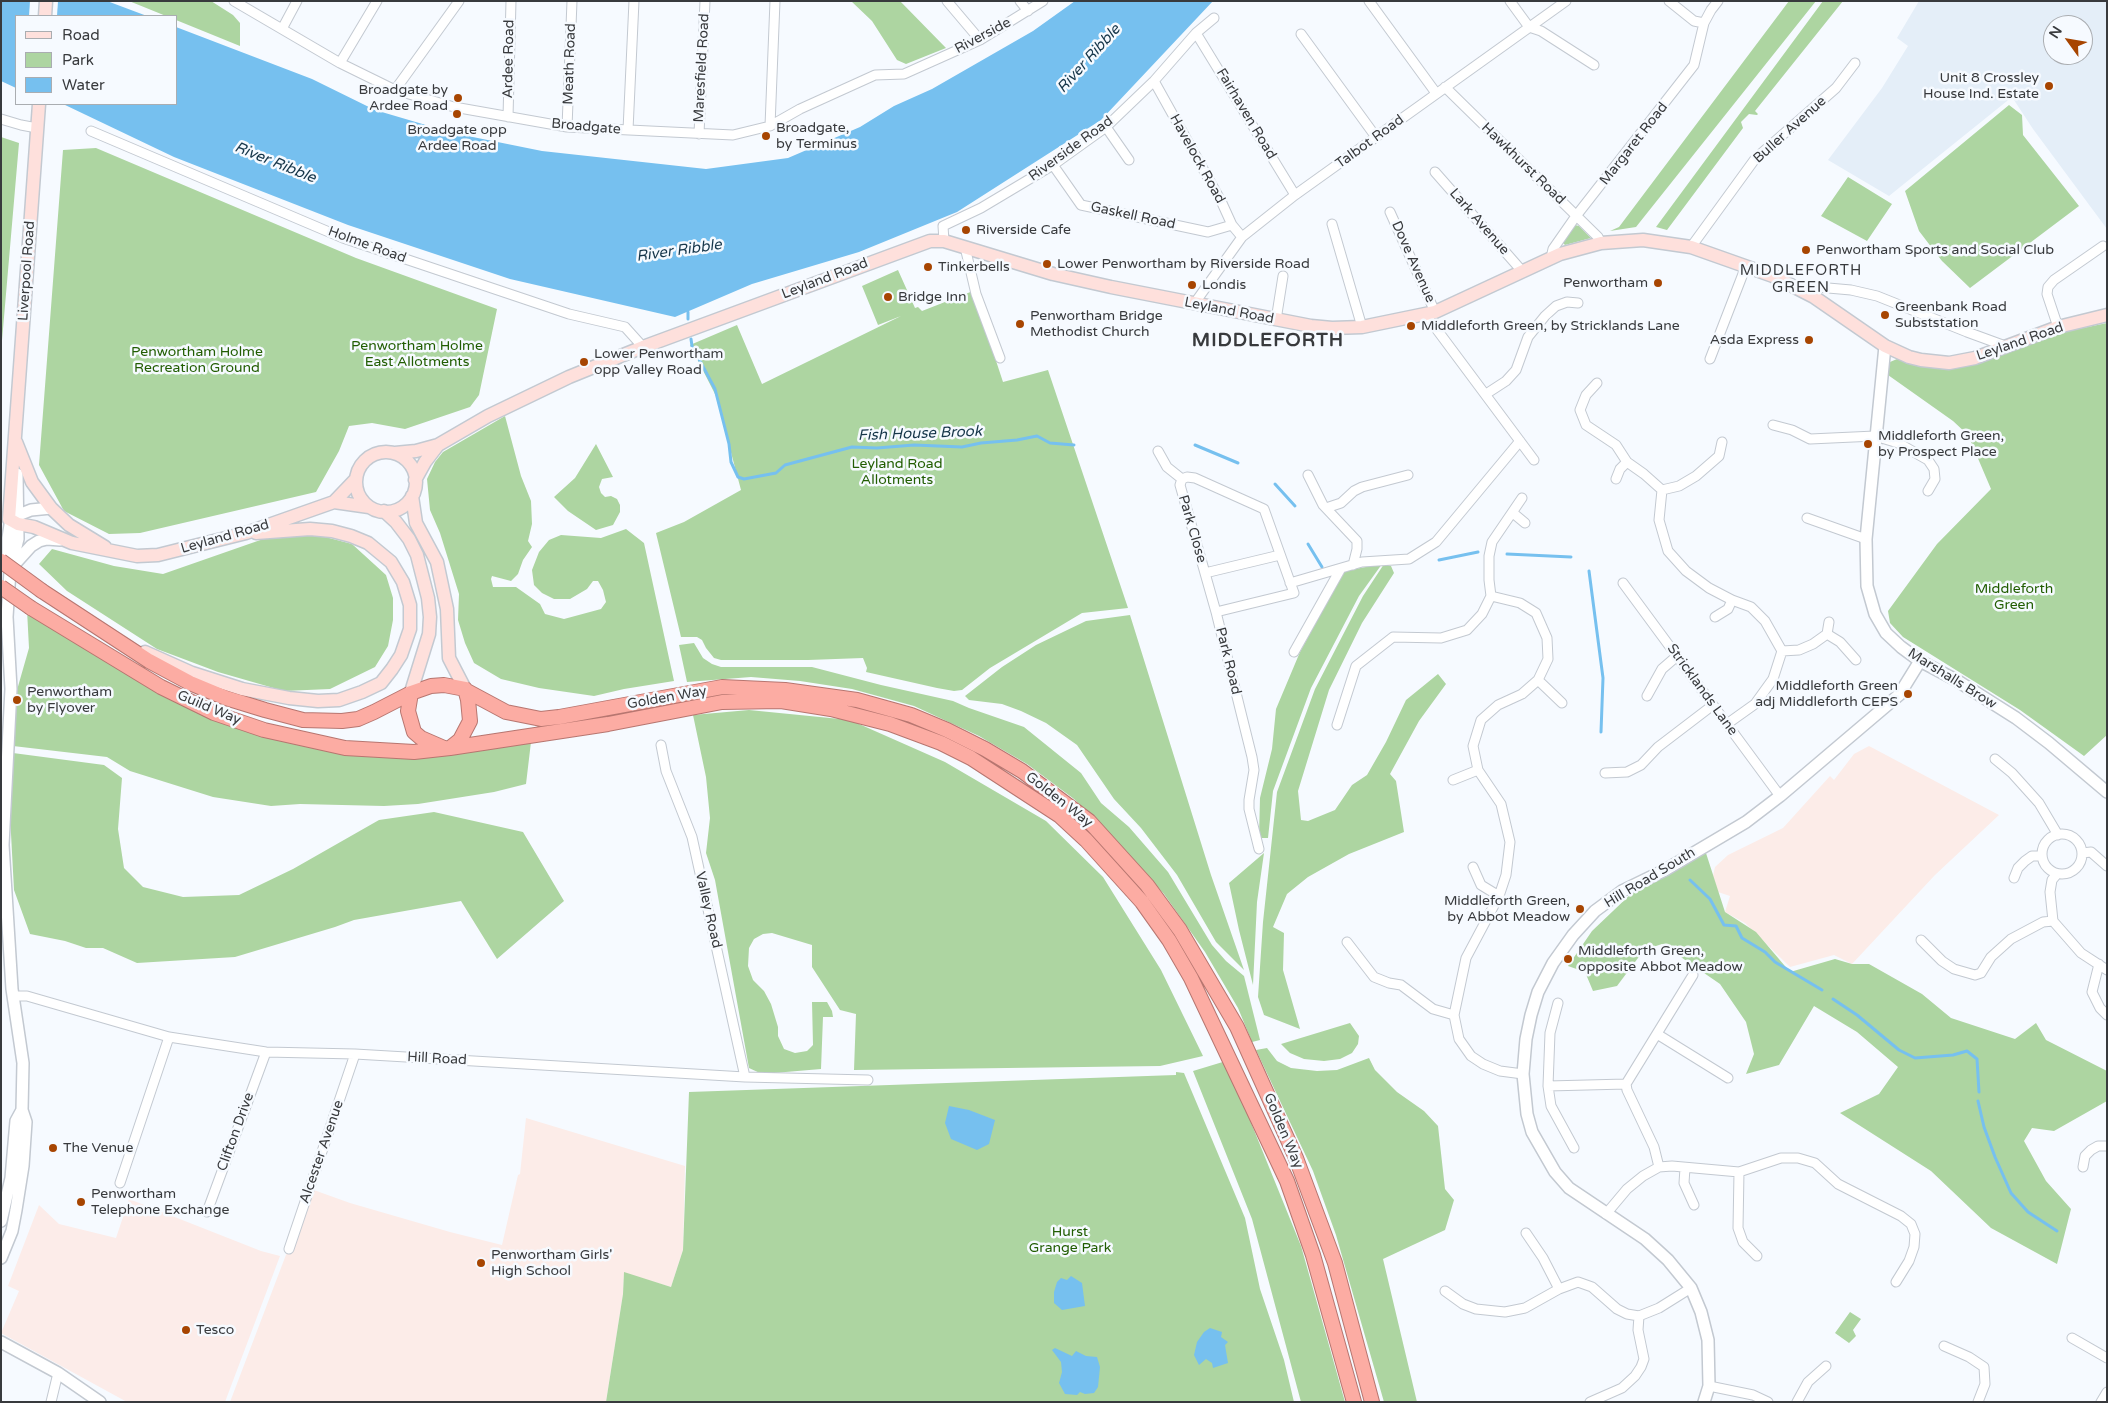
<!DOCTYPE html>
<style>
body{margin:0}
#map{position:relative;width:2108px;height:1403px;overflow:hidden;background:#f6faff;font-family:"Varela Round",sans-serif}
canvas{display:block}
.frame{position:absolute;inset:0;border:2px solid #383a3d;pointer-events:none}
.legend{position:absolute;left:15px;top:15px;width:162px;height:90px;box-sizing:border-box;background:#f6faff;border:1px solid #aaadb1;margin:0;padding:6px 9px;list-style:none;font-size:15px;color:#383a3d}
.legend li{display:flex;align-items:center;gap:10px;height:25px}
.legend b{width:25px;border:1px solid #aaadb1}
.north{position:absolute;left:2043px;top:15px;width:50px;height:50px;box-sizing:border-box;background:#f6faff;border:1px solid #aaadb1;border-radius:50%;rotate:302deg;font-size:14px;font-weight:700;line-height:20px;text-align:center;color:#383a3d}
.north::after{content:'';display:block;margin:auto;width:18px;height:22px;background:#a74501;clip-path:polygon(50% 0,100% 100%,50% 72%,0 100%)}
</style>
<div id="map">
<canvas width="2108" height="1403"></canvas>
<div class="frame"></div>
<ul class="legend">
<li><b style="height:6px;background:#fee0dc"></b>Road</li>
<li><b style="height:14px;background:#add5a1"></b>Park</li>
<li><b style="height:14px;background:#76c0ef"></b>Water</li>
</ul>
<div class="north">N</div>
</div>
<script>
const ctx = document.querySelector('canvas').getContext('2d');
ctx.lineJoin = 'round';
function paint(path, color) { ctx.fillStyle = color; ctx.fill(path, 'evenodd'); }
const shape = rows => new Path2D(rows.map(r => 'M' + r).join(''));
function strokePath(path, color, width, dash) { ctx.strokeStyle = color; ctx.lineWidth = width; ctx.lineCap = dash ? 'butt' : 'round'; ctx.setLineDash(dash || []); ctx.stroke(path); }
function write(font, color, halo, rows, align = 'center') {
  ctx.font = font + ' "Varela Round",sans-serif'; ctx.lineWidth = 5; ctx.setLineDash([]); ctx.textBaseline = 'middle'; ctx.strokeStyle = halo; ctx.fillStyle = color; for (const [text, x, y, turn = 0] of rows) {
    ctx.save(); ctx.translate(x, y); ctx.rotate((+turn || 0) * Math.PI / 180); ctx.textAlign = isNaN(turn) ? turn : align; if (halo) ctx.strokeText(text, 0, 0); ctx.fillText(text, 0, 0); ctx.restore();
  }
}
paint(shape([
 [129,1199,261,1251,280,1256,225,1402,127,1402,1,1333,19,1291,8,1286,39,1205,59,1224,116,1238]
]), '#fcece9');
paint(shape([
 [1919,1,2107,1,2107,229,2033,129,2012,97,1889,196,1828,160,1882,88,1908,46,1897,38],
 [2053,25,2083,25,2083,55,2053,55]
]), '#e4eef8');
paint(shape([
 [1869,746,1999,815,1935,875,1852,964,1834,955,1790,967,1745,923,1725,912,1730,896,1718,892,1713,876,1715,867,1728,855,1783,828,1830,776,1834,780,1854,754],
 [526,1118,685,1166,683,1250,671,1287,624,1273,623,1294,606,1402,230,1402,311,1189,350,1203,450,1232,502,1245,518,1175,520,1174]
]), '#fcece8');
paint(shape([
 [129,1,211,1,233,15,240,23,240,46,176,20,176,16,166,16],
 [851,1,900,1,946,48,906,64,897,60,872,21],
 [1789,1,1816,1,1636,227,1610,231,1619,227],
 [1823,1,1843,1,1755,111,1758,114,1757,115,1749,114,1741,122,1743,128,1667,230,1656,227],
 [2009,105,2022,115,2023,135,2079,206,1970,288,1942,261,1919,231,1905,191],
 [1,137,19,143,1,352],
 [96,148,356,258,497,309,479,395,470,407,405,429,372,423,349,426,339,451,316,492,140,533,109,534,64,511,39,465,63,150],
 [1848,177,1892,204,1867,241,1821,216],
 [1575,225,1579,226,1591,238,1565,245,1563,243,1572,226],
 [898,270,915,308,918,307,922,311,973,291,1003,382,1048,370,1128,608,1082,613,990,668,962,690,954,691,937,688,866,672,867,668,863,658,808,660,721,660,714,658,706,648,702,640,697,637,681,637,656,533,684,522,741,490,716,396,690,345,737,325,762,384,901,316,878,325,862,286],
 [2107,323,2107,735,2084,756,2020,710,1903,637,1890,623,1888,611,1937,544,1991,489,1968,435,1953,421,1888,375,1890,362,1897,359,1938,368,1981,361,2068,331],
 [505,416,521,476,531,501,532,524,528,541,532,547,523,560,518,574,511,581,492,576,491,579,493,587,516,587,540,604,545,614,564,619,601,609,606,602,603,590,598,581,593,581,587,589,570,599,554,599,542,593,534,585,532,570,539,552,549,540,561,535,601,538,626,529,644,543,674,681,624,689,594,696,539,688,501,679,474,663,465,643,458,620,459,594,440,533,430,510,427,479,435,462,443,452],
 [596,444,613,477,602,479,599,487,601,493,605,497,611,496,617,499,620,505,620,512,613,525,596,530,568,511,554,497,575,478],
 [314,534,352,544,386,575,393,598,393,620,388,646,375,667,330,689,284,691,218,672,157,649,67,591,39,564,52,549,114,566,163,574,269,537],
 [1382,564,1359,596,1311,688,1273,791,1268,838,1259,838,1260,798,1272,749,1276,709,1300,652,1344,571],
 [1384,564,1391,566,1394,573,1362,623,1329,690,1298,791,1301,820,1308,821,1335,810,1352,785,1367,775,1386,742,1406,700,1438,674,1446,684,1419,721,1390,774,1396,781,1404,832,1349,854,1308,877,1287,894,1273,927,1284,933,1283,970,1300,1029,1264,1015,1258,997,1263,922,1277,792,1315,689,1363,596],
 [27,610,118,669,184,705,358,754,531,742,526,784,494,792,418,804,384,806,300,804,271,806,213,797,130,771,107,757,13,746,17,690,29,648],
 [1130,615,1211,875,1244,970,1216,942,1177,875,1141,828,1114,799,1077,745,1046,723,1021,711,1002,704,969,700,965,696,1002,667,1036,645,1086,621],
 [694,643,703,658,712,664,721,667,812,667,881,685,953,701,969,708,1024,727,1081,773,1101,803,1129,827,1168,872,1212,945,1226,961,1244,976,1260,1040,1252,1042,1238,1008,1205,952,1164,894,1115,839,1074,799,1027,764,979,736,914,706,852,689,800,681,751,677,687,682,679,645],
 [749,710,850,720,945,762,1046,821,1103,877,1161,970,1203,1056,1160,1066,854,1070,856,1014,840,1010,812,967,812,945,772,933,763,934,754,939,749,948,748,966,753,980,764,991,771,1004,778,1027,778,1036,784,1049,795,1053,807,1051,813,1045,812,1002,827,1002,832,1011,833,1017,823,1017,821,1069,762,1074,749,1068,715,880,706,853,710,818,706,777,693,715],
 [13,753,104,765,122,778,118,829,124,868,143,887,183,897,239,895,293,869,379,820,434,812,523,832,564,901,497,959,461,901,354,920,335,927,235,957,137,963,103,948,86,948,65,941,30,934,14,890,10,815],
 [1705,850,1725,912,1756,932,1790,972,1835,959,1852,964,1869,964,1922,994,1951,1018,2015,1039,2036,1023,2046,1040,2107,1071,2107,1101,2054,1131,2032,1128,2024,1141,2046,1181,2071,1209,2057,1264,1991,1228,1931,1171,1840,1113,1879,1094,1898,1067,1857,1032,1814,1006,1779,1065,1746,1074,1754,1054,1746,1022,1720,984,1662,944,1644,950,1617,986,1593,991,1585,972,1568,966,1592,931,1634,891],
 [1264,853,1257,902,1253,985,1239,930,1229,883],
 [1350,1023,1359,1036,1358,1044,1352,1053,1340,1059,1324,1061,1304,1059,1290,1053,1281,1044],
 [1267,1048,1277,1061,1291,1068,1317,1071,1337,1070,1369,1058,1375,1070,1397,1092,1424,1111,1438,1126,1445,1189,1454,1200,1445,1230,1383,1259,1417,1402,1384,1402,1336,1235,1313,1171,1256,1050],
 [1226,1061,1301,1246,1345,1402,1301,1402,1252,1219,1193,1071],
 [1176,1072,1184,1073,1245,1218,1260,1289,1284,1360,1294,1402,606,1402,623,1294,624,1272,671,1287,683,1250,689,1092,1176,1075],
 [1850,1312,1861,1319,1853,1330,1856,1336,1849,1343,1835,1333]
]), '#add5a1');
paint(shape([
 [1,1,107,1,147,16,16,16,16,88,1,81],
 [1075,1,1213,1,1101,120,957,212,859,252,752,284,675,317,510,279,348,225,174,157,63,104,176,104,176,27,312,79,375,110,453,133,542,151,706,169,788,158,860,127,894,106,932,89,1033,31],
 [949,1106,969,1110,995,1120,989,1144,977,1150,951,1139,945,1123],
 [1071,1276,1082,1283,1085,1306,1062,1310,1054,1303,1054,1292,1057,1282,1061,1278,1067,1280],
 [1210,1328,1222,1332,1221,1337,1228,1342,1225,1345,1228,1363,1213,1368,1212,1363,1206,1359,1199,1365,1194,1355,1197,1342,1204,1332],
 [1055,1348,1072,1356,1076,1351,1086,1356,1097,1357,1100,1367,1098,1387,1094,1393,1085,1394,1080,1392,1077,1395,1065,1394,1059,1383,1062,1372,1061,1362,1052,1350]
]), '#76c0ef');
paint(shape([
 [30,1,58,1,57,16,29,16]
]), '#f6faff');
strokePath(shape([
 [688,312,688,319],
 [691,339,692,346,715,389,729,444,731,462,738,477,744,479,776,473,785,465,852,447,877,448,914,445,962,447,981,443,1017,440,1037,436,1050,443,1074,445],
 [1195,445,1238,463],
 [1275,484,1295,506],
 [1308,544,1322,567],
 [1507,554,1571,557],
 [1439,560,1478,552],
 [1589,571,1603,678,1601,732],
 [1690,880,1710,899,1724,925,1736,926,1742,938,1765,952,1775,962,1822,990],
 [1833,999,1857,1015,1899,1050,1915,1058,1953,1055,1967,1051,1977,1059,1979,1092],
 [1978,1101,1984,1127,1995,1157,2011,1193,2028,1212,2057,1231]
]), '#76c0ef', 3);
const minor = shape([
 [234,1,340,63,395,90,454,107,567,127,733,135,770,126,800,109,875,75,904,74,980,40,1043,1],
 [947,1,980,40],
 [1020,1,1028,11],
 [1369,1,1436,93],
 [1510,1,1529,27,1541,31,1594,65],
 [1669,1,1694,21,1704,23],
 [282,29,297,1],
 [1196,33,1295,195],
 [1301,34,1376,137],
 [340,63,377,1],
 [1154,81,1222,203,1232,225,1242,237],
 [1445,87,1598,237,1601,243],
 [395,90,459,1],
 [508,117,511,1],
 [1,119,21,125,37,128],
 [770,126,775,1],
 [567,127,572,1],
 [1106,127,1129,160],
 [628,130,634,1],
 [91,131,343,238,569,314,625,327,643,347],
 [699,134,705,1],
 [1053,165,1081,205,1208,232,1232,225],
 [1435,172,1522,271],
 [1390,212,1435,312],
 [1332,224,1362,327],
 [944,241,943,226,981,208,1053,165,1106,127,1154,81,1196,33,1214,18],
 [965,247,976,294,1000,358],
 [1691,247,1755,159,1836,88,1855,63],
 [1551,258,1553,249,1576,216,1694,65,1704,23,1711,10,1718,1],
 [1794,285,1851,290,1877,296,1967,332,2008,347],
 [1194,304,1242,237,1295,195,1566,1],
 [1426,315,1534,460],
 [1276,320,1283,276],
 [2058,327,2047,294,2048,287,2054,280,2103,246],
 [1710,359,1746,266],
 [1597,383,1586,395,1580,410,1586,425,1616,445,1627,462,1644,474,1662,490,1659,520,1668,551,1686,571,1709,588,1732,600,1751,607,1765,621,1782,651,1773,679,1755,704,1727,724],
 [1486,394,1506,381,1516,370,1528,337,1545,316,1556,306,1567,302,1578,303],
 [1773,425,1792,430,1810,439,1875,436,1898,443,1928,460,1934,469,1935,479,1928,491],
 [1158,451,1167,467,1182,479],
 [1308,475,1323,505,1357,541,1357,549,1353,565],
 [1616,479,1620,469,1627,462],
 [1662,490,1679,486,1696,476,1719,456,1722,442],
 [1522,498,1492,542,1489,556,1489,580,1491,596,1520,603,1536,613,1547,638,1548,659,1538,680,1522,694,1498,705,1481,720,1473,746,1478,770,1501,804,1510,842,1506,875,1499,896,1466,958,1454,1015,1459,1039,1471,1056,1483,1064,1500,1071,1523,1074],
 [1326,508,1341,503,1354,491,1362,487,1408,475],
 [1513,513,1525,523],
 [1807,518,1866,539],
 [1205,573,1280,555],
 [1290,583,1362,562,1409,559,1436,542,1520,441],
 [1623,583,1780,796],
 [1216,612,1294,593,1264,509,1195,478,1187,477,1182,479,1180,485,1216,612,1252,757,1254,770,1249,800,1249,809,1259,849],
 [1715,617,1728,609,1732,600],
 [1827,634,1840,642,1856,660],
 [1782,651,1799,650,1813,644,1827,634,1829,622],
 [1294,652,1340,570],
 [1538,680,1562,703],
 [1647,696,1662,669,1677,656],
 [1337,725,1356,666,1393,637,1441,638,1467,630,1482,614,1491,596],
 [661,745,666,771,692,837,745,1077],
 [1995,759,2012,773,2039,803,2058,835],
 [1605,773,1627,772,1641,765,1658,747,1713,705],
 [1453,780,1478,770],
 '2042 854a20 20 0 1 1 40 0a20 20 0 1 1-40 0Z',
 [2082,853,2091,852,2107,866],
 [1473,867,1481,885,1499,896],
 [2057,874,2052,880,2050,892,2053,921,2081,953,2107,970],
 [2014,878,2018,868,2025,861,2032,856,2042,856],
 [1921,940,1942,961,1954,969,1975,975,1981,973,1991,957,2011,939,2043,922,2053,921],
 [1347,942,1374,977,1389,983,1401,985,1433,1009,1454,1015],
 [2099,964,2092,992,2100,1008,2107,1015],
 [13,996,27,996,169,1037,266,1052,355,1054,745,1077,868,1080],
 [1558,1003,1550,1033,1548,1086,1551,1106,1574,1148],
 [1657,1034,1728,1078],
 [1626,1084,1693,975],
 [1626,1084,1627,1090,1654,1147,1659,1167],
 [1548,1086,1626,1084],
 [2083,1167,2085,1156,2091,1150,2098,1146,2107,1146],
 [1685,1168,1684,1183,1694,1205],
 [1739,1172,1738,1228,1743,1242,1757,1256],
 [120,1183,169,1037],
 [207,1212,266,1052],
 [1606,1214,1627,1189,1643,1176,1659,1167,1672,1166,1739,1172,1781,1158,1798,1158,1815,1163,1838,1184,1901,1216,1911,1224,1915,1234,1914,1247,1909,1261,1896,1282],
 [1526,1233,1543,1258,1559,1289],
 [289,1249,355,1054],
 [1445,1291,1463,1304,1476,1309,1505,1312,1525,1308,1559,1289,1578,1282,1592,1287,1617,1309,1627,1314,1639,1316,1638,1330,1644,1359,1641,1367,1635,1376,1622,1388,1590,1402],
 [1639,1316,1659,1308,1691,1288],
 [2072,1338,2107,1358],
 [1944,1346,1969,1357,1984,1367,1985,1384,1978,1402],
 [1709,1386,1753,1395,1768,1402],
 [51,1402,58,1373],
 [1797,1402,1808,1382,1826,1366],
 [2101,1402,2107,1392]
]);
const tertiary = shape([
 [1885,346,1866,539,1867,586,1875,614,1886,633,1901,647,1920,661,1956,680,2016,718,2049,743,2107,792],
 [8,561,8,538,11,518,31,510,51,508],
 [12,567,31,546,39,541,47,539,60,540],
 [1,1221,11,1178,16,1121,22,1110],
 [1,1258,12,1231,16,1210,23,1166,26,1122,22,1110,23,1063,12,989,3,845,11,689,7,617,10,571,18,539,17,474],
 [1,1342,58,1373,100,1402],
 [1704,1402,1709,1386,1708,1340,1701,1312,1691,1288,1668,1260,1645,1239,1569,1188,1555,1172,1532,1132,1527,1114,1523,1074,1526,1039,1531,1015,1538,992,1553,963,1573,935,1595,911,1622,891,1665,870,1746,822,1780,796,1899,695,1920,661]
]);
const secondary = shape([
 [45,16,46,1],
 [39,104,9,519,18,524,34,527,72,543,137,556,158,555,246,533,334,502,356,479],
 [16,442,32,482,51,508,69,525,105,547],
 '356 482a30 30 0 1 1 60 0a30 30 0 1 1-60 0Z',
 [395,453,416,451,438,445,488,416,569,377,643,347,930,241,944,241,1053,274,1111,287,1311,326,1332,328,1362,327,1435,312,1560,254,1601,243,1643,240,1691,247,1773,276,1814,297,1885,346,1909,357,1921,360,1949,363,1975,358,2058,327,2107,315],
 [415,480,425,462,438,445],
 [412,496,416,523,437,562,447,609,449,658,465,689],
 [334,502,369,507],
 [384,511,396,522,409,539,417,555,428,598,430,617,429,634,411,692],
 [145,652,192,673,242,689,289,698,318,701,339,700,362,692,381,683,392,669,401,655,410,629,410,605,403,582,391,562,368,543,351,536,332,531,310,529,256,533]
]);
const trunk = shape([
 [42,591,149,661,190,683,226,698,265,710,303,720,342,721,358,719,374,712,411,693],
 [31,608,161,687,214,713,264,730,345,748,414,752,450,748,460,740,470,721,468,700,465,689,444,685,431,686,411,693,408,711,414,732,421,738,444,748],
 [465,690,506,712,541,719,559,717,722,687,785,690,857,700,911,715,947,730,985,749,1022,771,1089,821,1147,885,1180,930,1237,1027,1296,1158,1335,1263,1372,1402],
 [450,748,608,724,722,702,781,701,831,709,890,724,941,743,971,758,1060,816,1086,840,1142,902,1169,940,1191,978,1287,1181,1313,1255,1354,1402]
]);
strokePath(minor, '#c3c9d1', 11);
strokePath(tertiary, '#c3c9d1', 14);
strokePath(secondary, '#c3c9d1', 15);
strokePath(trunk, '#b77670', 16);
strokePath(minor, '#fff', 9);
strokePath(tertiary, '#fff', 11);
strokePath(secondary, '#fee0dc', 12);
strokePath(trunk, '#fcaca3', 14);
const trunkBridge = shape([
 [1,561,42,591],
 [1,587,31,608]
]);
strokePath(trunkBridge, '#b77670', 16, []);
strokePath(trunkBridge, '#fcaca3', 14);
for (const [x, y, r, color] of [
 [2049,86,5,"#a74501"],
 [458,98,5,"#a74501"],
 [457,114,5,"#a74501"],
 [766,136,5,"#a74501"],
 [966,230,5,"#a74501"],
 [1806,250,5,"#a74501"],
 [1047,264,5,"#a74501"],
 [928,267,5,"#a74501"],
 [1658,283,5,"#a74501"],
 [1192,285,5,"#a74501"],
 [888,297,5,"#a74501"],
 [1885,315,5,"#a74501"],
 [1020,324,5,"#a74501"],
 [1411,326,5,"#a74501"],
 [1809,340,5,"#a74501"],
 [584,362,5,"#a74501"],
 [1868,444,5,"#a74501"],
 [1908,694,5,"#a74501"],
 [17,700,5,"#a74501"],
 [1580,909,5,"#a74501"],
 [1568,959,5,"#a74501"],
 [53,1148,5,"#a74501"],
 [81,1202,5,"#a74501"],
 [481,1263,5,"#a74501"],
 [186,1330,5,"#a74501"]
]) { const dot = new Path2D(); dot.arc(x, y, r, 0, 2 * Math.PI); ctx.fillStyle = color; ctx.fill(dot); strokePath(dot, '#f6faff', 2); }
write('14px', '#383a3d', '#f6faff', [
 ["Riverside",983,36,-28],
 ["Ardee Road",509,59,-89],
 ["Meath Road",570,64,-88],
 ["Maresfield Road",702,68,-87],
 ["Fairhaven Road",1246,114,59],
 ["Broadgate",586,127,5],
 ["Buller Avenue",1790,130,-42],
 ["Talbot Road",1370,142,-36],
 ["Margaret Road",1634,144,-52],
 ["Riverside Road",1071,149,-36],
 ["Havelock Road",1197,159,61],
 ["Hawkhurst Road",1523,164,44],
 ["Gaskell Road",1133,216,12],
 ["Lark Avenue",1479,222,49],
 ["Holme Road",367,245,20],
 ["Dove Avenue",1413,262,66],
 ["Liverpool Road",27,271,-86],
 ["Leyland Road",825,279,-21],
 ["Leyland Road",1229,311,11],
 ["Leyland Road",2020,342,-19],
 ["Park Close",1192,529,74],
 ["Leyland Road",225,537,-16],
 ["Park Road",1228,661,76],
 ["Marshalls Brow",1952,679,32],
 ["Stricklands Lane",1702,690,54],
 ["Golden Way",667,698,-10],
 ["Guild Way",209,708,23],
 ["Golden Way",1059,800,38],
 ["Hill Road South",1650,878,-31],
 ["Valley Road",708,910,77],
 ["Hill Road",437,1059,3],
 ["Golden Way",1283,1131,67],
 ["Clifton Drive",236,1132,-70],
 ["Alcester Avenue",322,1152,-71]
]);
write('14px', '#383a3d', '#f6faff', [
 ["Unit 8 Crossley",2039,78,"right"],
 ["House Ind. Estate",2039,94,"right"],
 ["Broadgate by",448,90,"right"],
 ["Ardee Road",448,106,"right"],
 ["Broadgate,",776,128],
 ["by Terminus",776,144],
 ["Broadgate opp",457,130,"center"],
 ["Ardee Road",457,146,"center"],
 ["Riverside Cafe",976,230],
 ["Penwortham Sports and Social Club",1816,250],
 ["Lower Penwortham by Riverside Road",1057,264],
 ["Tinkerbells",938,267],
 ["Penwortham",1648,283,"right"],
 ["Londis",1202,285],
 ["Bridge Inn",898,297],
 ["Greenbank Road",1895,307],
 ["Subststation",1895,323],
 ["Penwortham Bridge",1030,316],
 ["Methodist Church",1030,332],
 ["Middleforth Green, by Stricklands Lane",1421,326],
 ["Asda Express",1799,340,"right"],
 ["Lower Penwortham",594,354],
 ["opp Valley Road",594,370],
 ["Middleforth Green,",1878,436],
 ["by Prospect Place",1878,452],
 ["Middleforth Green",1898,686,"right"],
 ["adj Middleforth CEPS",1898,702,"right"],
 ["Penwortham",27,692],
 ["by Flyover",27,708],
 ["Middleforth Green,",1570,901,"right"],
 ["by Abbot Meadow",1570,917,"right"],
 ["Middleforth Green,",1578,951],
 ["opposite Abbot Meadow",1578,967],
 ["The Venue",63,1148],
 ["Penwortham",91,1194],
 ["Telephone Exchange",91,1210],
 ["Penwortham Girls'",491,1255],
 ["High School",491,1271],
 ["Tesco",196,1330]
], 'left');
write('14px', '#215d02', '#f6faff', [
 ["Penwortham Holme",417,346],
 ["East Allotments",417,362],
 ["Penwortham Holme",197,352],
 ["Recreation Ground",197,368],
 ["Leyland Road",897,464],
 ["Allotments",897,480],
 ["Middleforth",2014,589],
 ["Green",2014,605],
 ["Hurst",1070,1232],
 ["Grange Park",1070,1248]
]);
write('italic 15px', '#16364a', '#f6faff', [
 ["River Ribble",1089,59,-48],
 ["River Ribble",275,163,22],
 ["River Ribble",679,251,-8],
 ["Fish House Brook",920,434,-2]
]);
ctx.letterSpacing = '1px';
write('15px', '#383a3d', '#f6faff', [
 ["MIDDLEFORTH",1801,271],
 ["GREEN",1801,288]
]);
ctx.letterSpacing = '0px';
ctx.letterSpacing = '1px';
write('bold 19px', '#383a3d', '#f6faff', [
 ["MIDDLEFORTH",1268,341]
]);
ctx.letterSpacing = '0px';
</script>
